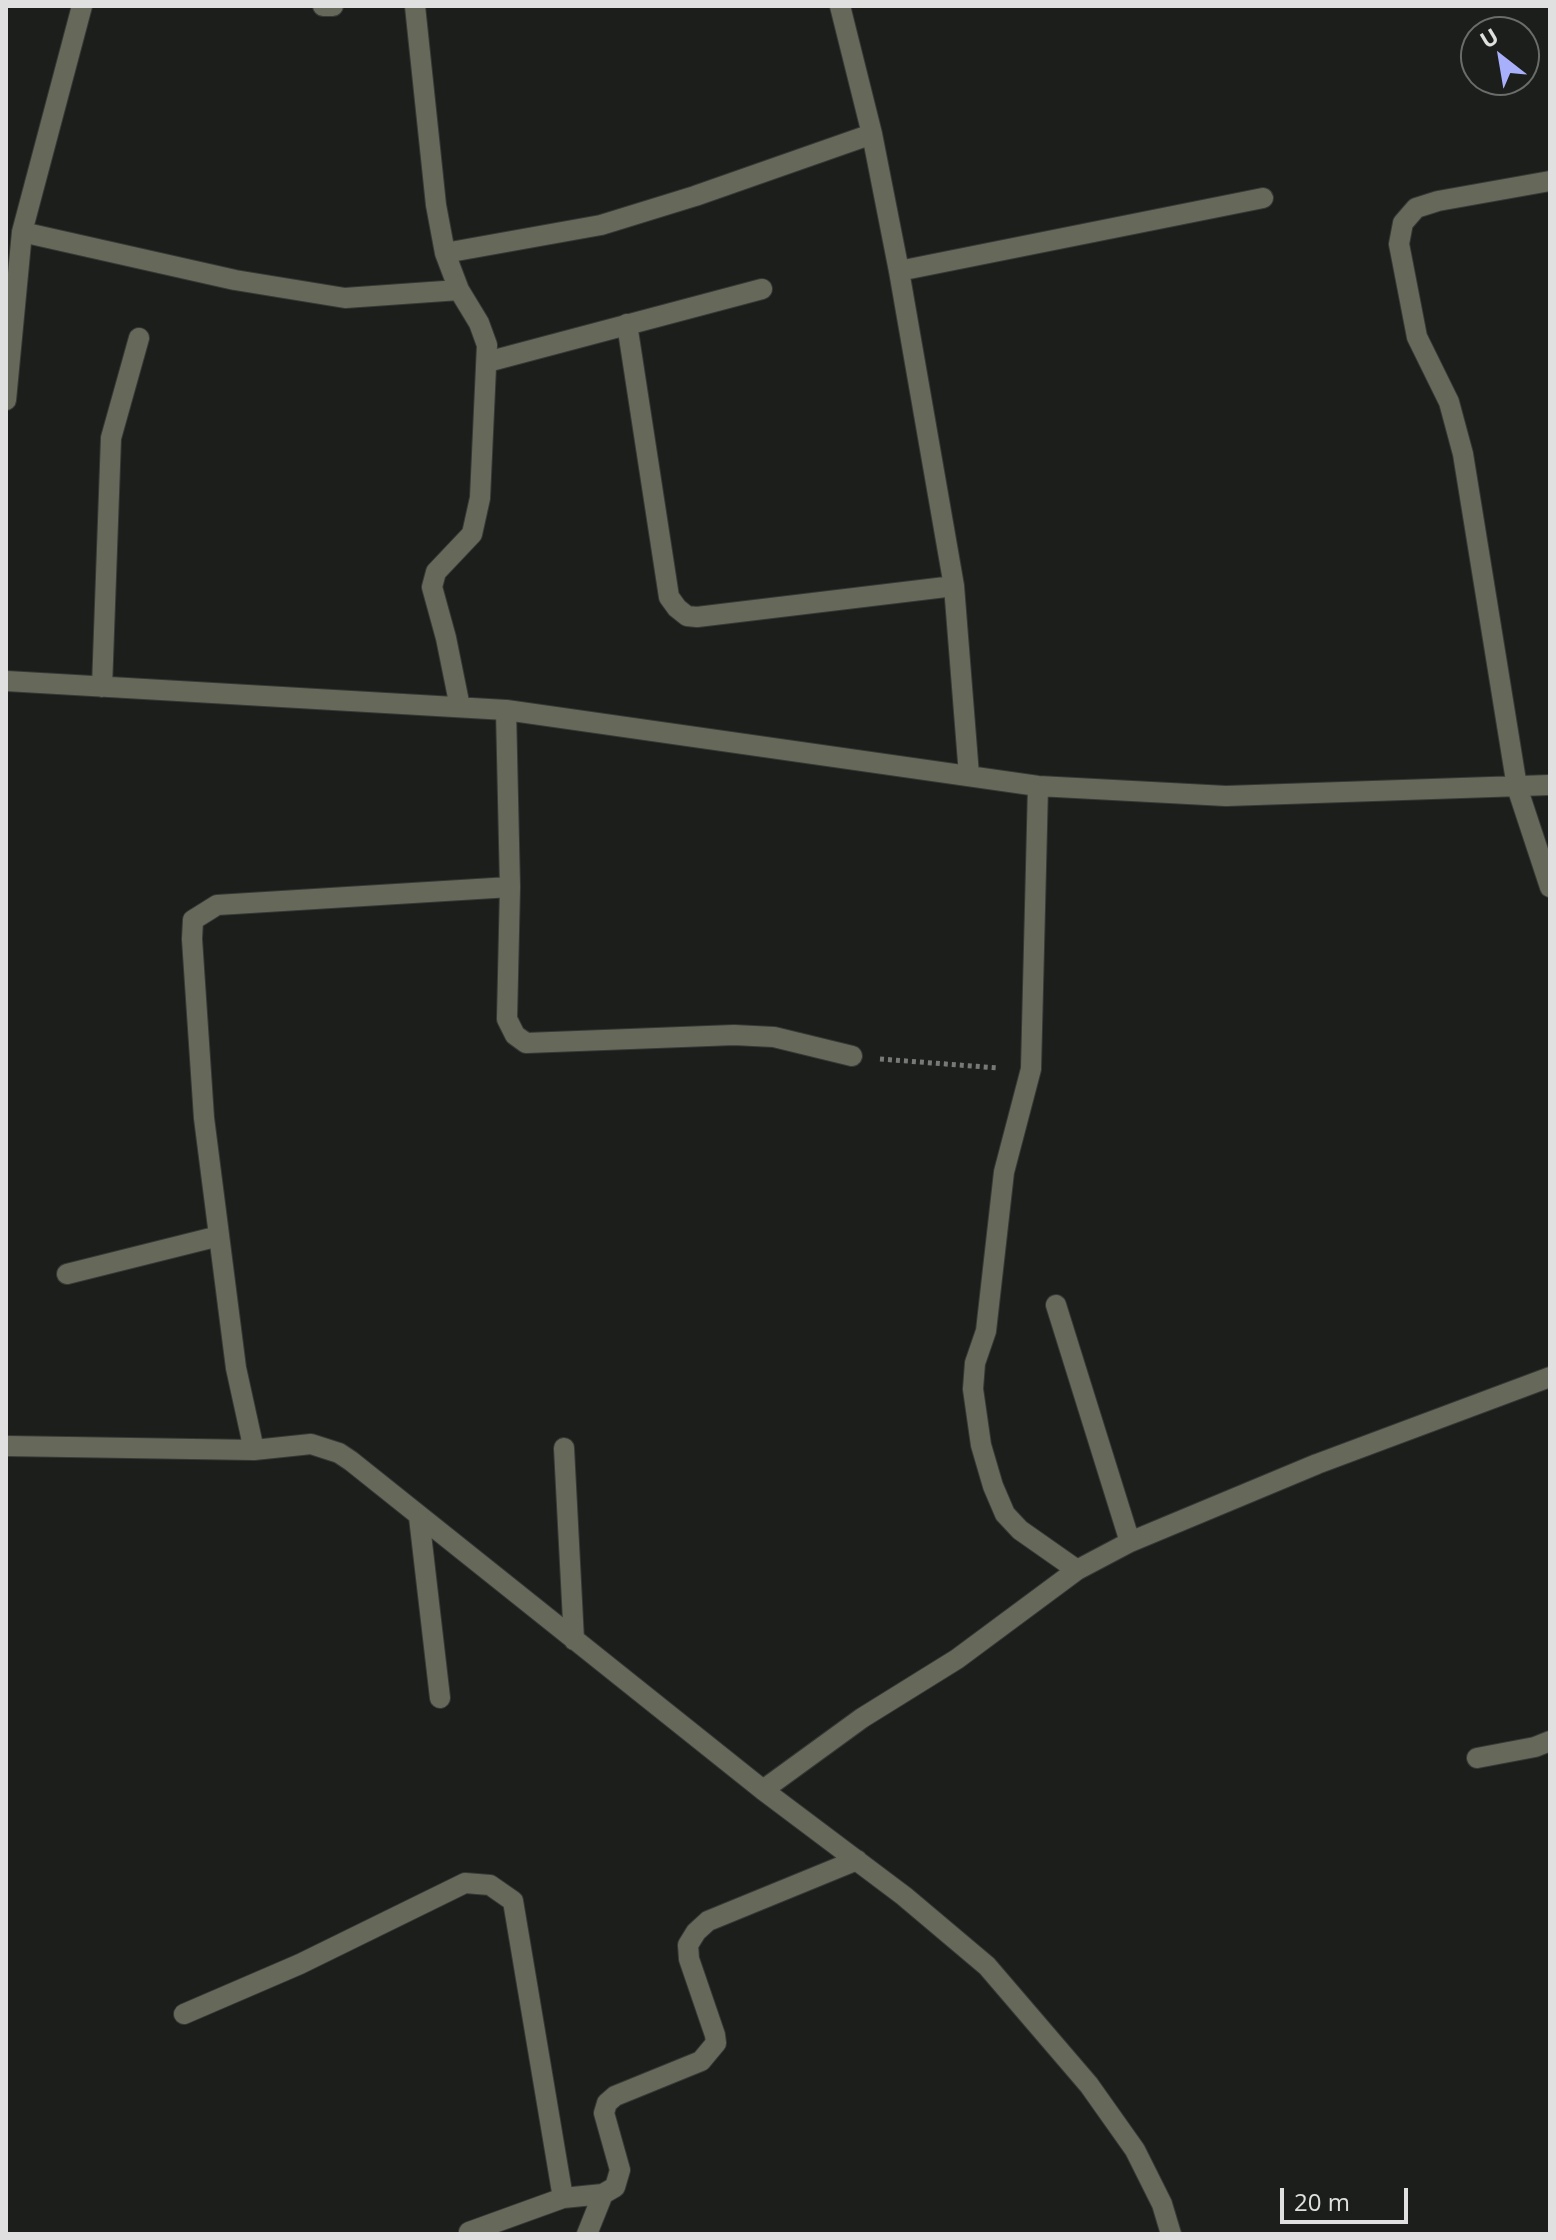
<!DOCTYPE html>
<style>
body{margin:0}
#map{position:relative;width:1556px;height:2240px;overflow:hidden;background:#1b1e1b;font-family:"Open Sans",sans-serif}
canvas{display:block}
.frame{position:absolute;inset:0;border:8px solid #dfe0df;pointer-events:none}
.north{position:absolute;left:1460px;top:16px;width:80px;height:80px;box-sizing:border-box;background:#1b1e1b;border:2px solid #696c69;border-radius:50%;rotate:329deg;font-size:22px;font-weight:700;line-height:32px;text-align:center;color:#dfe0df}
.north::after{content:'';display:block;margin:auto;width:28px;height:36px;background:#a8b0fc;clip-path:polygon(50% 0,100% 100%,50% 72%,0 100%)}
.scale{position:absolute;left:1280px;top:2188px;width:128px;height:36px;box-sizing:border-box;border:4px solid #dfe0df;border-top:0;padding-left:10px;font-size:24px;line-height:28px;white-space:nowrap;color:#dfe0df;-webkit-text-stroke:6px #1b1e1b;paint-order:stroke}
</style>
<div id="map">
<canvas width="1556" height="2240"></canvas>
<div class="frame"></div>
<div class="north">U</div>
<div class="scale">20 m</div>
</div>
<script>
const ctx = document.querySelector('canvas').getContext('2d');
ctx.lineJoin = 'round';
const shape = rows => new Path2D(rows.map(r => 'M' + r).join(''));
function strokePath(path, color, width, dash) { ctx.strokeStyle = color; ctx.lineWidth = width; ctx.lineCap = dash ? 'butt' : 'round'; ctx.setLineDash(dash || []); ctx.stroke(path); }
const minor = shape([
 [323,6,333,6],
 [415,6,436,205,445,253,459,290,479,323,487,345,480,498,472,534,436,572,432,587,446,638,460,707],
 [840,6,872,134,899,271,954,586,969,775],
 [1550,181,1438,201,1416,208,1403,223,1399,244,1417,337,1449,402,1463,454,1517,787,1550,887],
 [22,232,235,280,345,298,459,290],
 [445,253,601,225,695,196,872,134],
 [899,271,1263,198],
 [627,324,669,597,677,608,687,616,697,617,954,586],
 [487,362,762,289],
 [6,400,22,232,82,6],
 [6,681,506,710,1038,786,1226,796,1550,785],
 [102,687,111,438,139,338],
 [506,710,510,887,507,1019,515,1035,526,1043,734,1035,774,1037,852,1056],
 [1038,786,1031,1069,1004,1172,986,1331,975,1363,973,1389,981,1445,993,1486,1005,1514,1020,1530,1077,1570],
 [67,1274,219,1236],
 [1056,1305,1130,1542],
 [6,1446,254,1450,311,1444,339,1453,351,1461,763,1790,904,1896,987,1966,1089,2085,1135,2150,1162,2204,1171,2234],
 [564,1448,574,1640],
 [254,1450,236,1368,204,1118,192,939,193,920,217,905,510,887],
 [419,1517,440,1698],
 [1477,1758,1535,1747,1550,1741],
 [763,1790,862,1718,957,1659,1077,1570,1130,1542,1317,1464,1550,1377],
 [184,2014,300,1964,465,1883,490,1885,513,1901,563,2198],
 [469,2232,563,2198,603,2194,615,2187,620,2170,604,2113,607,2103,615,2096,701,2061,716,2043,715,2035,689,1959,688,1945,696,1932,708,1921,857,1860],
 [587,2234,603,2194]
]);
strokePath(minor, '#363936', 22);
strokePath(shape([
 [880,1059,998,1068]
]), '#777977', 5, [4, 4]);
strokePath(minor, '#66695a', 20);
</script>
